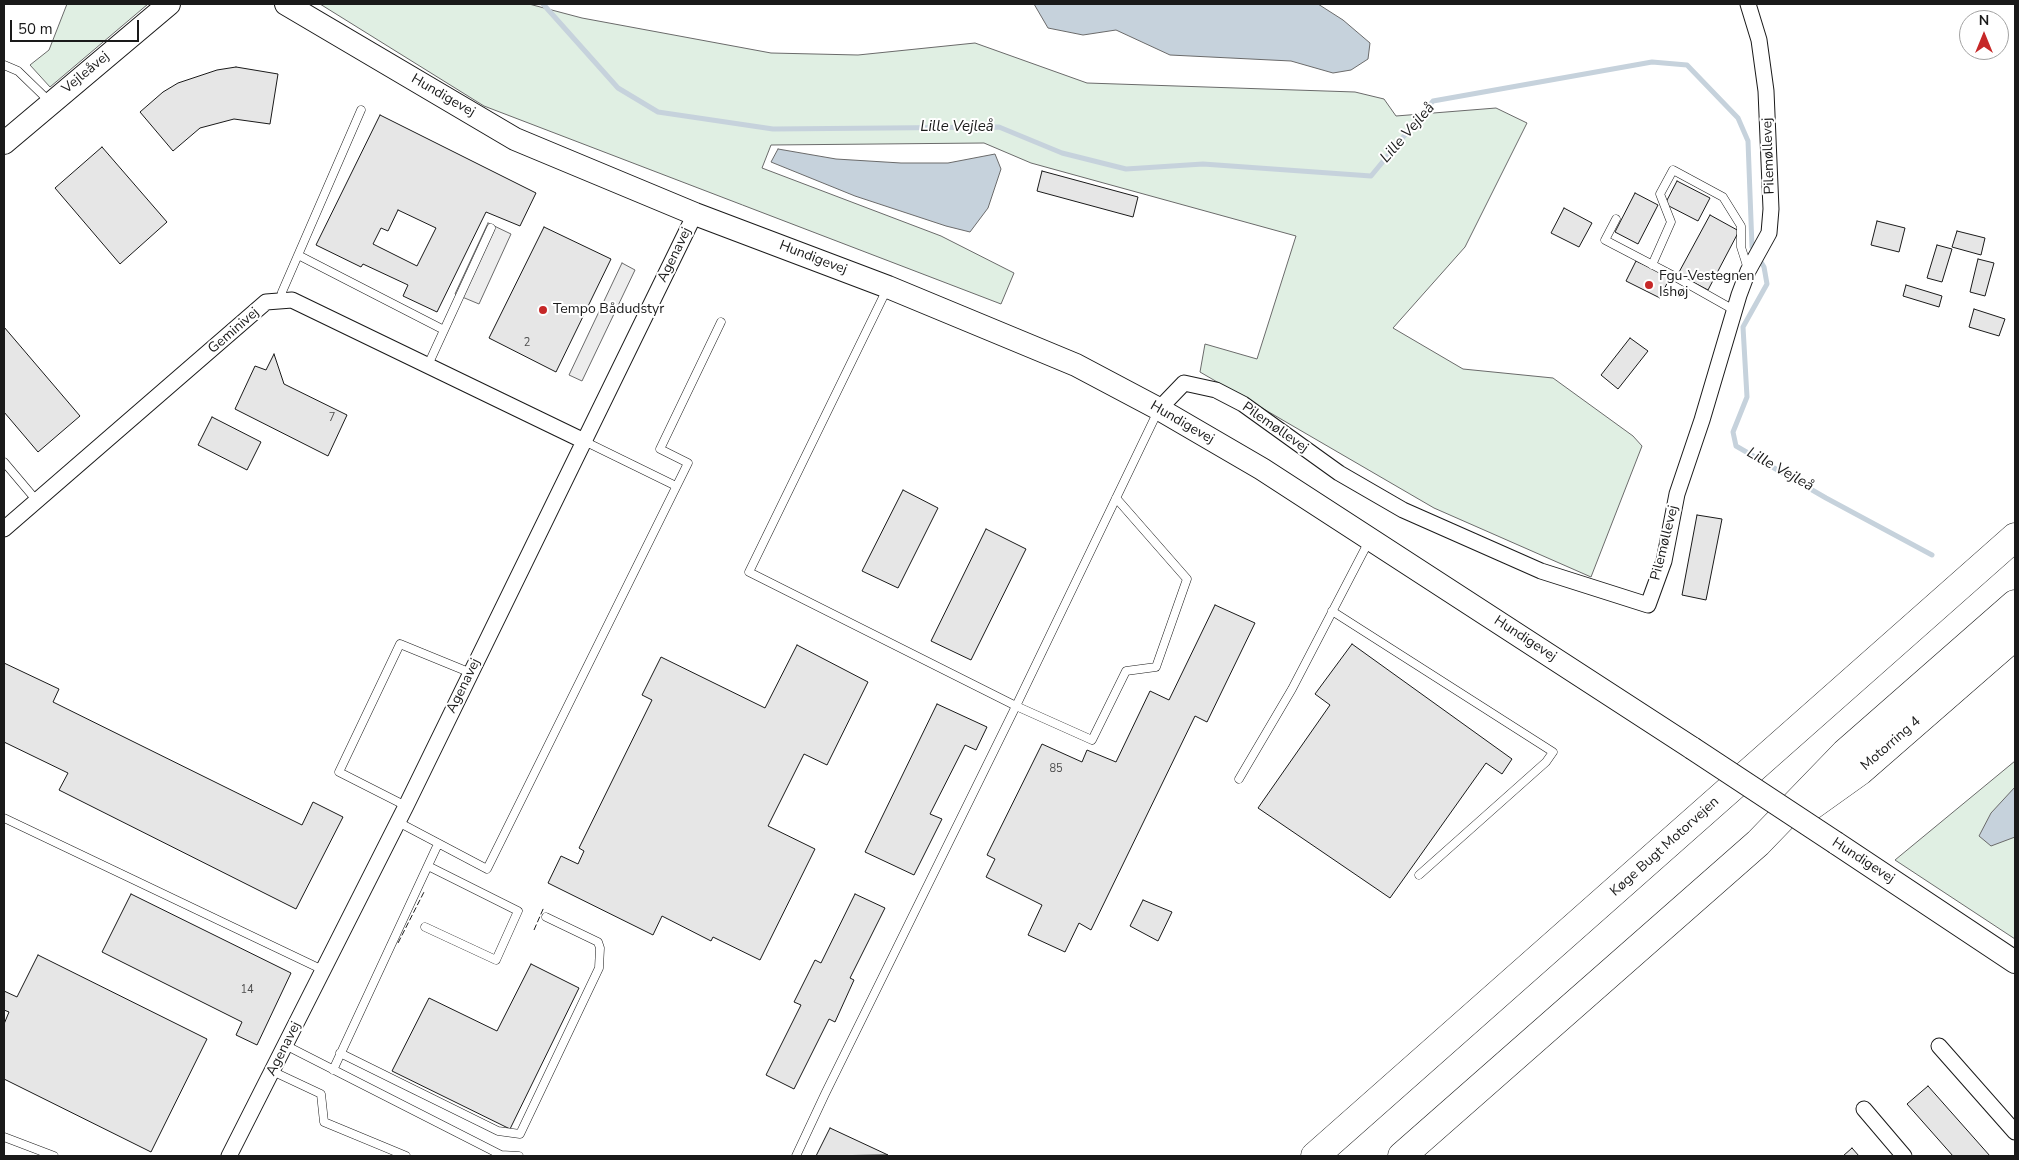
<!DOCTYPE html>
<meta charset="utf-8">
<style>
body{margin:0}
#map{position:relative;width:2019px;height:1160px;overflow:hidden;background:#fff;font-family:"Nunito Sans",sans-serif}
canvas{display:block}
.frame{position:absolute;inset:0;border:5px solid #1a1a1a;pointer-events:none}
.north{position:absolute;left:1959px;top:10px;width:50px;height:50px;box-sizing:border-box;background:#fff;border:1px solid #a3a3a3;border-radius:50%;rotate:0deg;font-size:14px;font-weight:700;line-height:20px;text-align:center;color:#1a1a1a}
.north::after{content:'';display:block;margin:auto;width:18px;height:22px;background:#c62828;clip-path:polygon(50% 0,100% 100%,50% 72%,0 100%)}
.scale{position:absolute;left:10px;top:20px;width:129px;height:22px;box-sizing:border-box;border:2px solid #1a1a1a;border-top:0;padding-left:6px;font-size:15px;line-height:18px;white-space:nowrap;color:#1a1a1a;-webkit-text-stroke:4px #fff;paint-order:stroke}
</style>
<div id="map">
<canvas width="2019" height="1160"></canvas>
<div class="frame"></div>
<div class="north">N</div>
<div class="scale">50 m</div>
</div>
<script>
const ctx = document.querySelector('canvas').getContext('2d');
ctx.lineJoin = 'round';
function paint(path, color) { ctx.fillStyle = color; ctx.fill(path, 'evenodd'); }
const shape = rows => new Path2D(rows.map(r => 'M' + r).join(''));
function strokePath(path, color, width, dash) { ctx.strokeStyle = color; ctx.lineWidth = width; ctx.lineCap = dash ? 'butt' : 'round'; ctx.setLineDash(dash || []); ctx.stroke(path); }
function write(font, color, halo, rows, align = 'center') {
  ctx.font = font + ' "Nunito Sans",sans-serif'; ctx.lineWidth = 4; ctx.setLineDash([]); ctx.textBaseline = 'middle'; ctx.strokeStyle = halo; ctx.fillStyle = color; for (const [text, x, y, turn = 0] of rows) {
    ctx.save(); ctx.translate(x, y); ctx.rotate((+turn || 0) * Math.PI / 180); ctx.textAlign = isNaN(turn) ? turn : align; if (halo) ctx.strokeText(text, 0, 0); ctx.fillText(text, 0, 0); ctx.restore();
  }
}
const green = shape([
 [67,4,148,4,50,87,30,65,49,50,67,4],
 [320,4,529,4,582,18,771,53,858,55,975,43,1087,83,1355,92,1384,99,1396,116,1496,108,1527,123,1465,247,1393,328,1463,369,1553,378,1633,436,1642,446,1591,577,1434,508,1200,372,1205,344,1257,359,1296,236,1031,163,984,143,771,145,762,168,941,236,1014,273,1001,304,484,106,320,4],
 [2015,761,2015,939,1895,860,2015,761]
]);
paint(green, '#e0efe3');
strokePath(green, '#6a6a6a', 1);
const parking = shape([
 [488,223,511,234,479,304,455,294,488,223],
 [622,263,635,270,582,381,569,375,622,263]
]);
paint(parking, '#ededed');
strokePath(parking, '#6a6a6a', 1);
const water = shape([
 [1034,4,1318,4,1343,20,1370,43,1368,59,1351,70,1333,73,1291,61,1170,55,1116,30,1083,35,1048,28,1034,4],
 [778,149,836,159,901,163,948,163,995,154,1001,169,988,208,970,232,946,226,855,196,771,162,778,149],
 [2015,787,2015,837,1991,846,1979,836,1991,813,2015,787]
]);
paint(water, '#c6d2dc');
strokePath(water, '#6a6a6a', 1);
strokePath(shape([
 [543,4,618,88,658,112,773,129,999,127,1062,153,1126,169,1203,164,1371,176,1433,101,1652,62,1687,65,1738,118,1748,141,1752,247,1764,267,1767,284,1743,327,1747,397,1733,432,1736,446,1826,498,1932,555]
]), '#c6d2dc', 5);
const building = shape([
 [236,67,278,74,270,124,234,119,200,128,173,151,140,112,163,92,178,83,217,70,236,67],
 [380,115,536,193,520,226,486,212,437,312,403,296,408,285,363,264,361,267,316,245,380,115],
 [398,210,436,228,417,266,373,244,381,228,388,231,398,210],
 [102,147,167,222,120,264,55,188,102,147],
 [1042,171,1138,197,1133,217,1037,191,1042,171],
 [1677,181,1710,198,1698,221,1665,204,1677,181],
 [1635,193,1658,205,1638,244,1615,232,1635,193],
 [1564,208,1592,223,1579,247,1551,233,1564,208],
 [1710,215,1739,231,1708,290,1678,274,1710,215],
 [1877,221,1905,228,1899,252,1871,245,1877,221],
 [544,227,611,259,556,372,489,338,544,227],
 [1957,231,1985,238,1981,255,1952,247,1957,231],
 [1937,245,1952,249,1942,282,1927,278,1937,245],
 [1978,259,1994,263,1985,296,1970,292,1978,259],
 [1636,261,1670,277,1660,298,1626,281,1636,261],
 [1906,285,1942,296,1939,307,1903,296,1906,285],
 [1974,309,2005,319,1999,336,1969,327,1974,309],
 [4,327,80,416,38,452,4,412,4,327],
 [1630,338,1648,351,1618,389,1601,375,1630,338],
 [274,354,284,384,347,415,328,456,235,409,255,366,266,370,274,354],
 [212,417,261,442,247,470,198,445,212,417],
 [903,490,938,508,898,588,862,571,903,490],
 [1697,515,1722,519,1706,600,1682,595,1697,515],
 [986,529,1026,549,971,660,931,641,986,529],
 [1215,605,1255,623,1207,722,1195,716,1091,930,1079,923,1065,952,1028,935,1042,905,986,877,995,859,987,855,1042,744,1082,762,1087,750,1116,762,1150,691,1169,700,1215,605],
 [1352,644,1512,759,1502,774,1486,763,1390,898,1258,808,1330,705,1315,694,1352,644],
 [797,645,868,682,827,765,804,754,768,826,815,849,760,960,713,937,711,941,662,916,653,935,548,883,561,856,578,864,584,851,579,848,652,700,642,695,661,657,765,708,797,645],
 [4,663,59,689,53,702,302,825,313,802,343,817,296,909,59,790,68,773,4,742,4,663],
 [937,704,987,727,976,750,965,745,930,814,942,819,914,875,865,852,937,704],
 [131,894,291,973,257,1045,236,1035,242,1022,102,952,131,894],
 [855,894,885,908,850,978,854,980,835,1022,829,1019,794,1089,766,1075,801,1005,794,1002,815,960,821,963,855,894],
 [1143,900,1172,912,1158,941,1130,926,1143,900],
 [38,955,207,1039,151,1152,4,1079,4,1024,9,1012,4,1010,4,991,17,997,38,955],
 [531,964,579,988,510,1129,392,1071,429,998,497,1031,531,964],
 [1928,1086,1990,1156,1953,1156,1907,1104,1928,1086],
 [830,1128,888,1155,816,1156,830,1128],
 [1852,1148,1859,1156,1843,1156,1852,1148]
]);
paint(building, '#e6e6e6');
strokePath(building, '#1a1a1a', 1);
const lane = shape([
 [4,65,18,71,50,102],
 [1616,219,1605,240,1672,275,1734,310],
 [298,255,444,330],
 [1652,265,1671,222,1660,194,1673,170,1723,197,1741,226,1741,247,1748,269],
 [887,289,749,572,1016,706,1092,740,1126,671,1156,667,1187,579,1116,498],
 [280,301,282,292,361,110],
 [428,365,491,228],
 [584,441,676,486],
 [4,462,37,501],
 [1332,611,1553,752,1546,762,1419,875],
 [1239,779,1292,689,1369,541],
 [406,806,339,772,400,644,471,673],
 [4,818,323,970],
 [398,822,487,869,688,463,660,449,721,322],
 [425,927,496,960,518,911,428,866],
 [285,1045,501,1155,519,1156],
 [340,1053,498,1131,520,1134,599,968,600,948,598,942,546,917],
 [333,1070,438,844],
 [272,1071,321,1094,324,1122,406,1156],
 [4,1137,54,1156],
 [796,1156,825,1094,1016,706,1158,411]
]);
const street = shape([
 [1159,409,1184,383,1216,390,1243,404,1339,473,1403,510,1541,571,1648,605,1664,561,1677,494,1702,420,1739,295,1748,271,1769,233,1771,209,1766,91,1759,40,1748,4],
 [4,529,266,302,292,300,584,441],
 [1939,1046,2015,1132],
 [1864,1109,1904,1156],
 [229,1156,406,806,695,214]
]);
const secondary = shape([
 [286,4,515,139,695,214,888,287,1076,365,1159,409,1262,469,1692,748],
 [4,143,169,4],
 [1836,843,2015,962]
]);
const highway = shape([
 [1811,806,1860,771,2015,636],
 [1315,1156,2015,537],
 [1402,1156,1758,843,1845,753,2015,604]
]);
strokePath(lane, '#1a1a1a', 9);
strokePath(street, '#1a1a1a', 17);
strokePath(secondary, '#1a1a1a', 24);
strokePath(highway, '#1a1a1a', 29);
strokePath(lane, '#fff', 8);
strokePath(street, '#fff', 15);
strokePath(secondary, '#fff', 22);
strokePath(highway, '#fff', 28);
const secondaryBridge = shape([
 [1692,748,1836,843]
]);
strokePath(secondaryBridge, '#1a1a1a', 24, []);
strokePath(secondaryBridge, '#fff', 22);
strokePath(shape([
 [534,930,544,907],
 [398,943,424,892]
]), '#1a1a1a', 1, [6, 2.5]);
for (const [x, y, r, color] of [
 [1649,285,5,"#c62828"],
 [543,310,5,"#c62828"]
]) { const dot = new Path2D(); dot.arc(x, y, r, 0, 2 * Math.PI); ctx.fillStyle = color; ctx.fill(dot); strokePath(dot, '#fff', 2); }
write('11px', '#4d4d4d', null, [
 ["2",527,343],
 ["7",332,418],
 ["85",1056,769],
 ["14",247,990]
]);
write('14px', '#1a1a1a', '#fff', [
 ["Vejleåvej",86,73,-40],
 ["Hundigevej",443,96,30],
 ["Pilemøllevej",1769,156,-92],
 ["Agenavej",675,255,-64],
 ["Hundigevej",813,258,21],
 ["Geminivej",234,331,-41],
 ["Hundigevej",1182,423,30],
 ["Pilemøllevej",1275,428,35],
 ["Pilemøllevej",1665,543,-76],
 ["Hundigevej",1525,639,33],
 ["Agenavej",464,686,-64],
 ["Motorring 4",1891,744,-41],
 ["Køge Bugt Motorvejen",1665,847,-42],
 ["Hundigevej",1863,861,33],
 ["Agenavej",284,1049,-63]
]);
write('14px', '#1a1a1a', '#fff', [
 ["Fgu-Vestegnen",1659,277],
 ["Ishøj",1659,293],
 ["Tempo Bådudstyr",553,310]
], 'left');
write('italic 15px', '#1a1a1a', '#fff', [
 ["Lille Vejleå",957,127],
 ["Lille Vejleå",1408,133,-49],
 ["Lille Vejleå",1780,470,29]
]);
</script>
